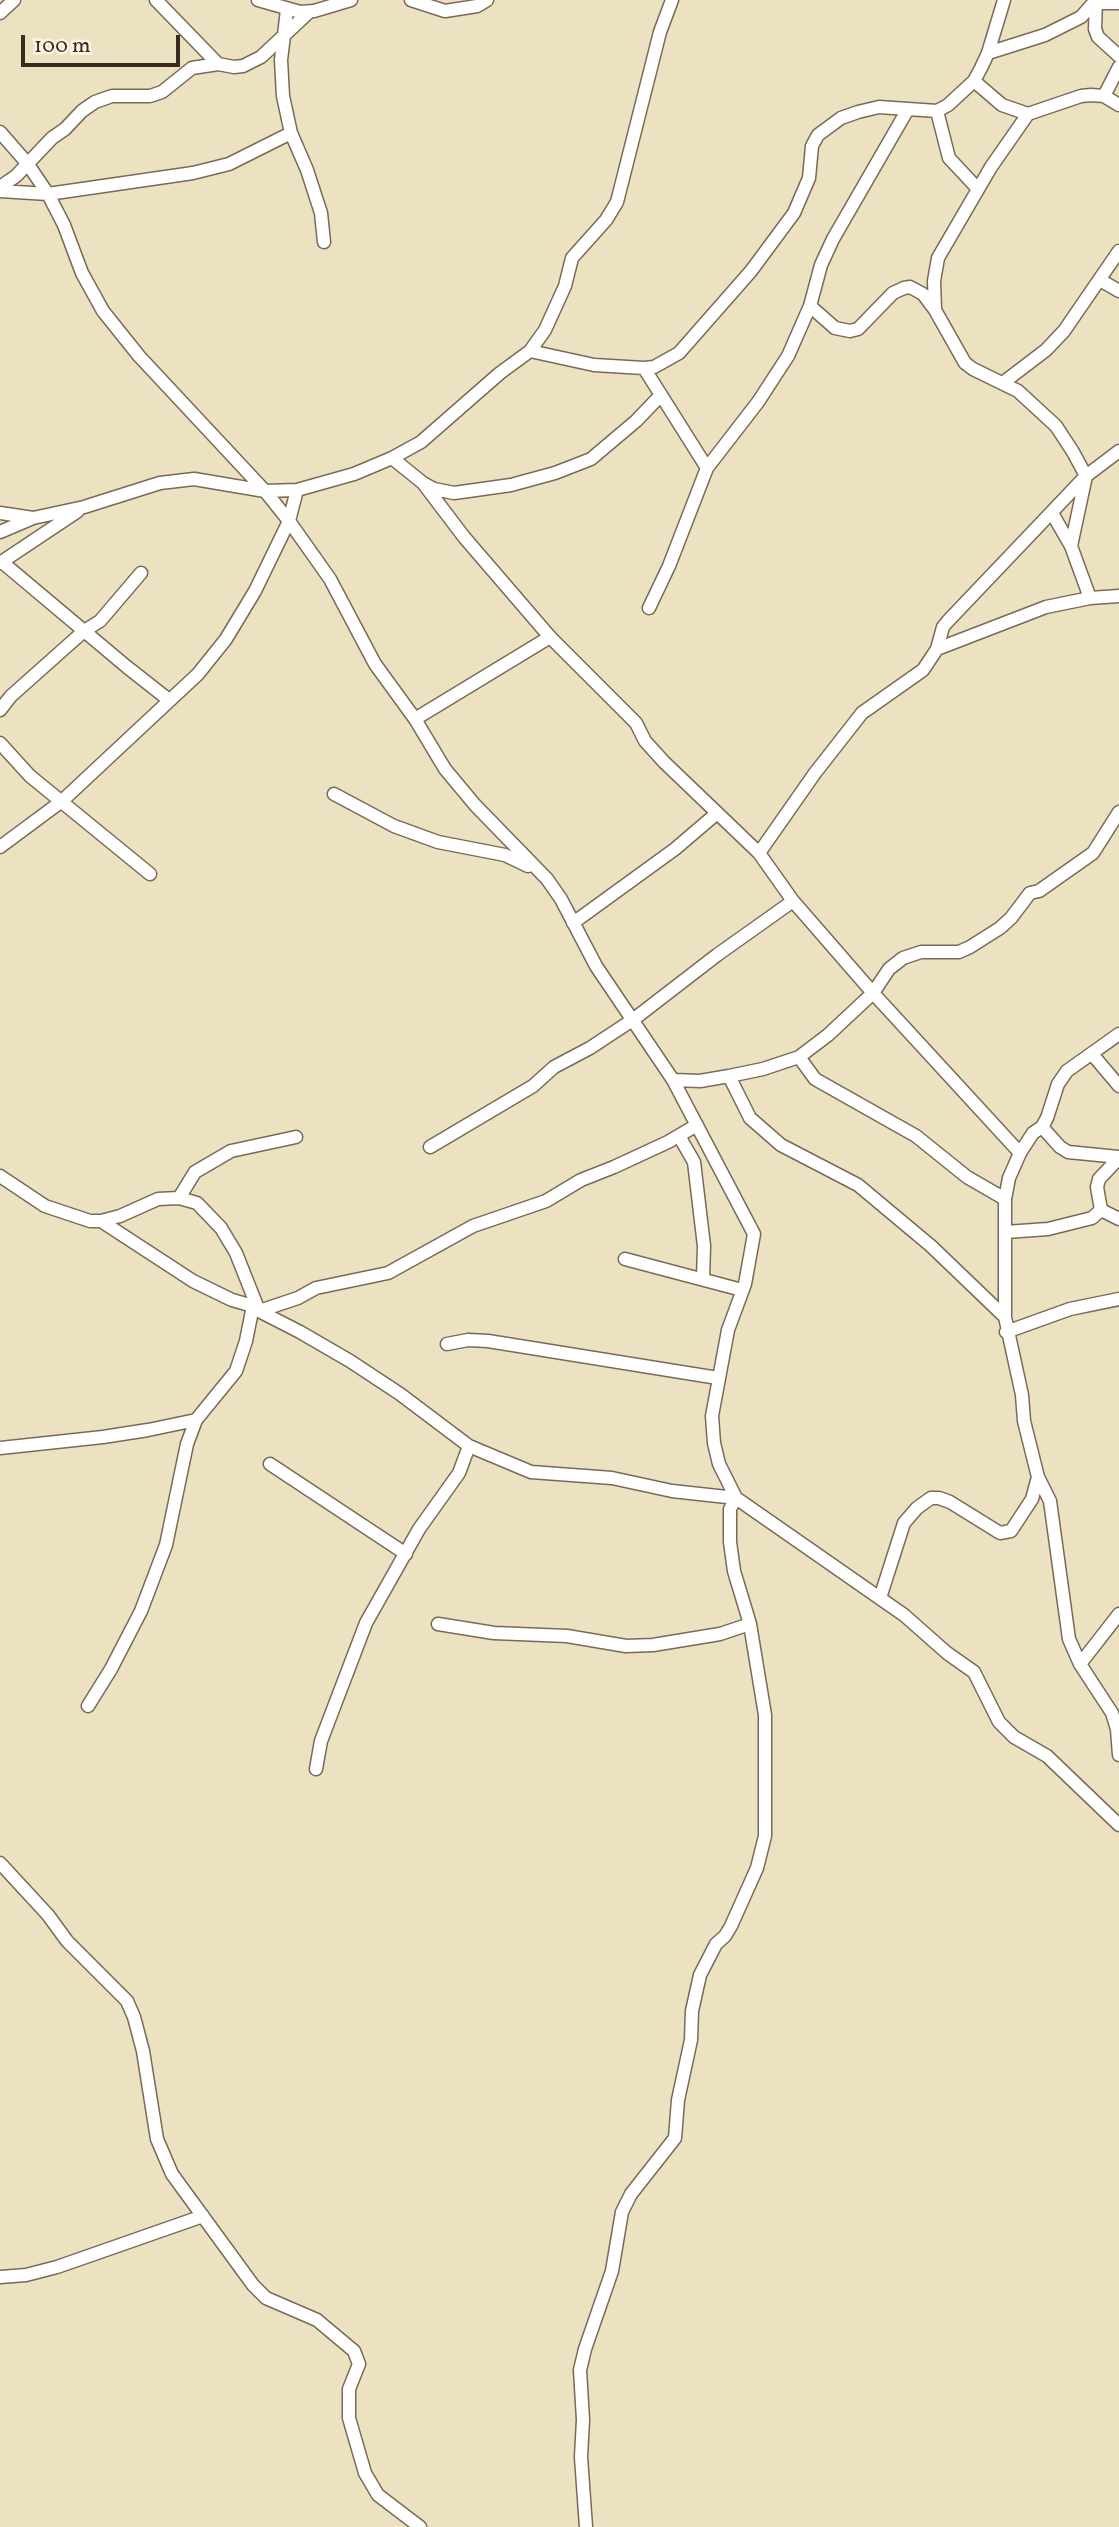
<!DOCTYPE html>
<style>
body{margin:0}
#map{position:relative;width:1119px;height:2527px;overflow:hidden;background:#ece1c0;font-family:Vollkorn,serif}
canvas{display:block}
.scale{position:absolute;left:21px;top:35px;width:159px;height:32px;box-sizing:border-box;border:4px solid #3b2a1e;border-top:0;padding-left:9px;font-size:21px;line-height:24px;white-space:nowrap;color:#3b2a1e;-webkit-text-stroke:5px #fcf5e5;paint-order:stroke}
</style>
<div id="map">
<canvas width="1119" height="2527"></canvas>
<div class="scale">100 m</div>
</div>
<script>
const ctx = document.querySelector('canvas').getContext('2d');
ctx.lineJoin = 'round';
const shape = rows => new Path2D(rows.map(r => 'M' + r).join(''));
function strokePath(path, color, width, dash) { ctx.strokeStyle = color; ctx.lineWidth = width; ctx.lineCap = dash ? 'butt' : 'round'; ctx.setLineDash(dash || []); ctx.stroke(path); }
const minor = shape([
 [156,0,218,64],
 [258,0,300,12,314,11,351,0],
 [411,0,445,11,477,6,487,0],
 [1096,0,1095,29,1098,37,1119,56],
 [1096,3,1119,3],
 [287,10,281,60,283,96,291,133,307,170,321,213,324,242],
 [0,13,14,0],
 [988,53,1045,35,1081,17,1096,0],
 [974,81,1002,105,1028,114,1081,96,1091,95,1104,96,1119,105],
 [1104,96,1119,67],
 [937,111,949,158,978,189],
 [1028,114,991,167,938,258,934,281,935,310,965,363,973,369,1018,391,1056,426,1073,452,1086,476,1071,546],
 [0,132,27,163,48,194,64,225,82,273,103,311,139,356,265,491,289,521,330,579,375,664,415,719,445,769,475,805,547,879,561,899,596,966,673,1080,754,1234,745,1284,728,1330,712,1416,714,1443,719,1464,736,1498,730,1509,730,1542,734,1571,750,1624,765,1715,765,1836,757,1868,731,1926,725,1936,716,1944,700,1975,692,2011,691,2040,678,2100,675,2138,631,2194,622,2212,612,2271,585,2349,580,2370,583,2420,581,2457,586,2527],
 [0,187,16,176,52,138,65,129,82,111,95,102,112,96,150,96,162,92,192,68,218,64,234,67,243,66,261,57,309,12],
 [0,191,48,194,193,173,229,164,291,133],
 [1100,280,1119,291],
 [810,306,835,328,850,331,858,329,893,293,904,288,910,287,923,294,935,310],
 [530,351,594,365,644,368,654,367,679,353,751,271,794,213,809,178,812,146,818,135,841,118,858,112,879,107,937,111,948,105,974,81,981,68,988,53,1004,0],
 [644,368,707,468],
 [1004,382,1046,350,1064,331,1119,251],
 [392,458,423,483,434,489,454,493,511,485,555,473,591,459,636,421,660,396],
 [423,483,464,537,550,637,636,723,645,741,664,762,759,853,793,901,873,993,1020,1153],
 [0,513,33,518],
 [1052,513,1071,546,1090,598],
 [0,532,33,518,84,507,160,483,194,479,265,491,297,490,354,474,392,458,421,442,500,373,530,351,545,330,565,286,572,258,606,220,617,202,660,32,672,0],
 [2,562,127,667,169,700],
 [0,563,78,511],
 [649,608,669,566,707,468,758,402,788,356,810,306,821,265,833,239,908,109],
 [937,649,1046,607,1090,598,1119,596],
 [0,710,11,696,84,631,100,621,141,573],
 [415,719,550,637],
 [0,743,30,776,150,874],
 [334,794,394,826,438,842,505,855,528,866],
 [0,847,62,801,198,674,226,639,255,591,289,521,297,490],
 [759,853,815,773,862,713,923,670,937,649,943,627,948,621,1086,476,1119,451],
 [573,923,675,849,716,814],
 [1092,1054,1119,1086],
 [799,1057,815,1079,916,1136,967,1177,1005,1199],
 [729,1076,750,1118,781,1145,858,1185,931,1246,1005,1317],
 [673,1080,700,1081,729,1076,763,1069,799,1057,828,1035,873,993,889,969,903,958,921,952,959,952,970,947,1000,928,1011,918,1030,893,1039,891,1093,853,1119,812],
 [1042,1127,1060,1147,1068,1152,1119,1157],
 [679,1136,694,1162,704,1246,703,1278],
 [430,1147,533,1086,554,1067,590,1048,634,1019,717,955,793,901],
 [0,1176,45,1206,90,1221,101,1221,120,1216,158,1199,179,1198,197,1203,221,1228,236,1253,259,1311,300,1332,350,1361,400,1394,469,1446,531,1472,612,1478,672,1491,736,1498,904,1615,947,1653,974,1672,999,1722,1014,1737,1047,1756,1119,1825],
 [179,1198,195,1172,231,1151,296,1137],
 [1101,1210,1119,1219],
 [101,1221,193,1281,232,1300,253,1306,259,1311,298,1298,316,1288,388,1273,473,1226,546,1201,581,1180,614,1167,668,1142,697,1125],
 [1006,1232,1048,1229,1092,1218,1101,1210,1097,1187,1099,1179,1119,1158],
 [625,1259,742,1290],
 [1006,1332,1070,1309,1119,1299],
 [447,1344,468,1340,488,1341,718,1378],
 [0,1448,103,1437,148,1430,196,1420],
 [270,1464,406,1554],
 [1038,1477,1050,1501,1069,1639,1080,1664,1112,1713,1117,1729,1119,1755],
 [880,1598,904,1523,917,1508,931,1498,939,1498,950,1502,1000,1533,1011,1531,1032,1499,1038,1477,1024,1421,1022,1395,1005,1317,1005,1199,1009,1178,1020,1153,1033,1133,1042,1127,1047,1118,1058,1084,1067,1071,1119,1034],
 [438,1624,494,1633,567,1636,626,1646,653,1645,720,1634,750,1624],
 [1080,1664,1119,1614],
 [88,1706,111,1669,141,1611,166,1545,187,1444,196,1420,236,1371,246,1341,253,1306],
 [316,1769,321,1741,366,1623,419,1529,459,1473,469,1446],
 [0,1863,48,1915,67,1941,127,2001,134,2017,143,2051,157,2139,172,2174,253,2285,266,2298,317,2320,354,2351,359,2364,349,2389,349,2418,365,2473,378,2495,420,2527],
 [0,2277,26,2275,57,2267,203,2216]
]);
strokePath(minor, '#796a57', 15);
strokePath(minor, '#fff', 12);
</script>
